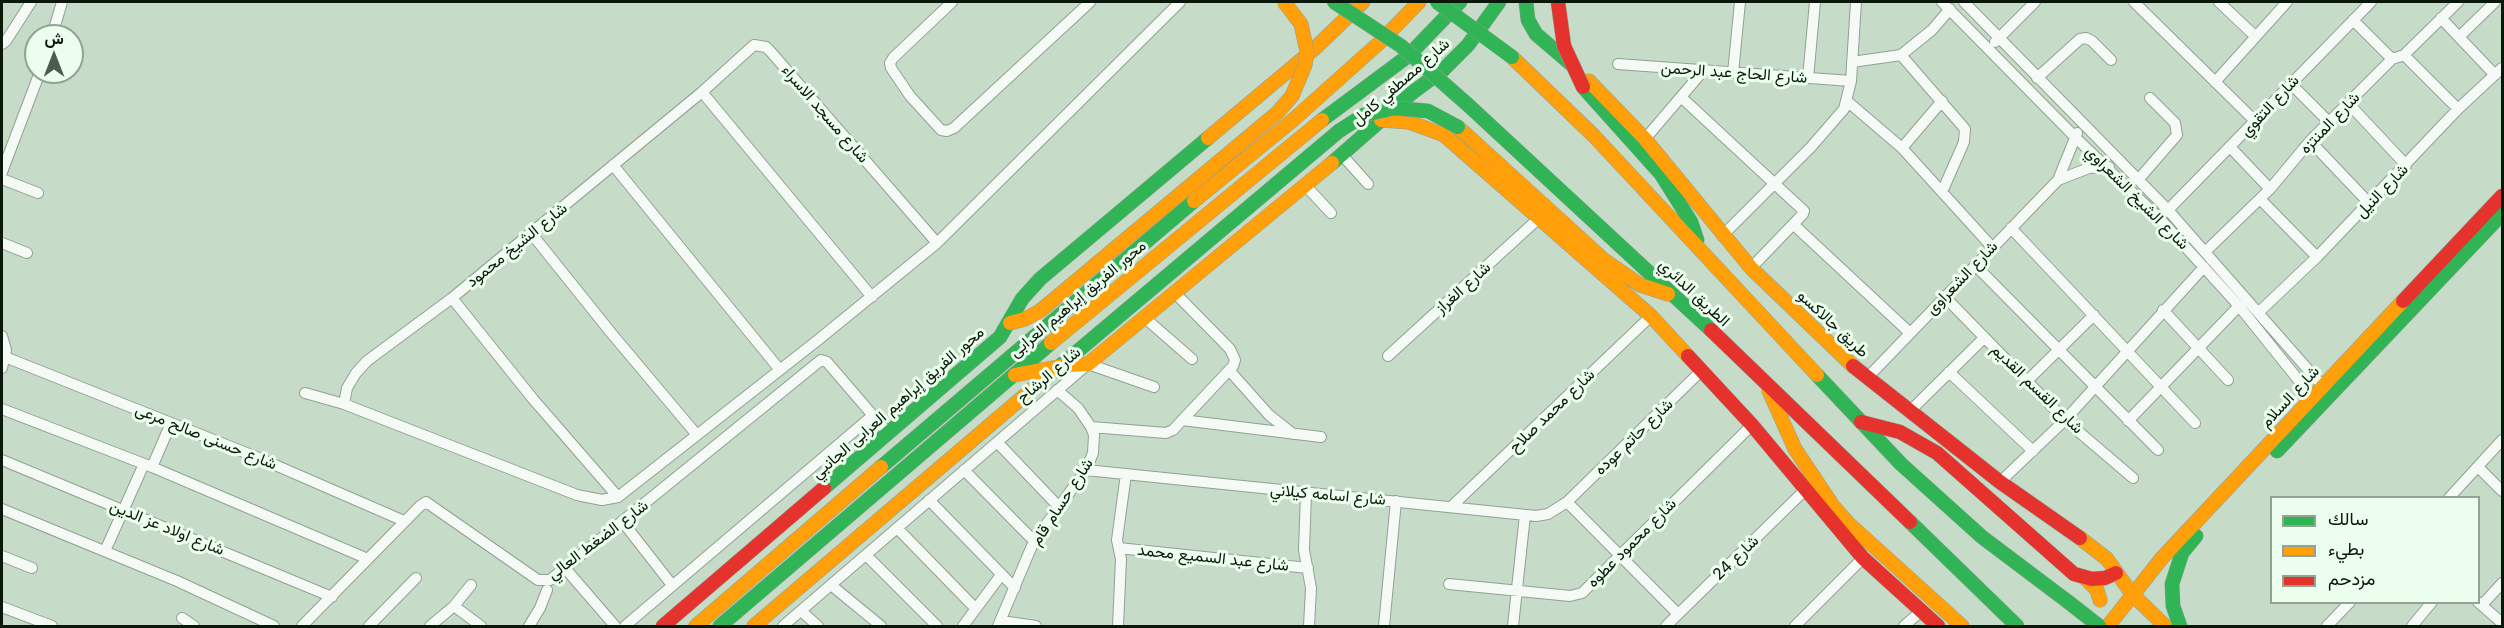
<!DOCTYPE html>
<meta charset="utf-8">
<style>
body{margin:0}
#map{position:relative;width:2504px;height:628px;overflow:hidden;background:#c6dbc8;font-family:Inter,Vazirmatn,sans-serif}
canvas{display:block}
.frame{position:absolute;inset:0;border:3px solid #0a170b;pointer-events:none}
.legend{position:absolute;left:2270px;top:496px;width:210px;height:108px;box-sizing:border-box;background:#ecfeed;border:2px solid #92a293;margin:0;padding:8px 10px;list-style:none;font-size:18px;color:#0a170b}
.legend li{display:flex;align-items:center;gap:12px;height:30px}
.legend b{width:30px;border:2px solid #92a293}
.north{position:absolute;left:24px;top:24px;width:60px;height:60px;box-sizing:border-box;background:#ecfeed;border:2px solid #92a293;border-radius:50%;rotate:0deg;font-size:16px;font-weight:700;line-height:24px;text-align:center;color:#0a170b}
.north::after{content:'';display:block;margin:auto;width:21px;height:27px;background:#4c5c4d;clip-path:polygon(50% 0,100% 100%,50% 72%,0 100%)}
</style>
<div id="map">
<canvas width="2504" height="628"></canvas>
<div class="frame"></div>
<ul class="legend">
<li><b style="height:8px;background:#30b455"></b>سالك</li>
<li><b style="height:8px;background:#ff9f0a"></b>بطيء</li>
<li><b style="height:8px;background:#e5322d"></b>مزدحم</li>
</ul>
<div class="north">ش</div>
</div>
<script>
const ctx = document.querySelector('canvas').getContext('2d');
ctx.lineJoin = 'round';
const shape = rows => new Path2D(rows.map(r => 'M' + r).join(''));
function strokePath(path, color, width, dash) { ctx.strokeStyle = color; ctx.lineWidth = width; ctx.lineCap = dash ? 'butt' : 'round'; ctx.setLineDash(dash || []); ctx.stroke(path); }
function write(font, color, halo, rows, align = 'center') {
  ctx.font = font + ' Inter,Vazirmatn,sans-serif'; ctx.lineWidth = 6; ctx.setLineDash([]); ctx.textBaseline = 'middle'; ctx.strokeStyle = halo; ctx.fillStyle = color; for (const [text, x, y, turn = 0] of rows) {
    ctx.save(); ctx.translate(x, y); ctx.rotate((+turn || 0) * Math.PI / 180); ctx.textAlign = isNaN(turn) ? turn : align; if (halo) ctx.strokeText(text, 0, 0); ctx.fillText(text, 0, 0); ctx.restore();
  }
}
const street = shape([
 [952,2,893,58,890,63,891,68,910,96,941,130,947,131,954,128,1090,2],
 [1942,2,2076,138,2160,219,2239,306,2316,402],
 [1964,2,2168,210,2326,390],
 [2134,2,2255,121],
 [2219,2,2255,36],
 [2441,18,2495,75],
 [2353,20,2392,59],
 [52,36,62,2],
 [2459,37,2495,2],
 [1995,42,2035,2],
 [2,44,6,41,31,2],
 [1901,55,1965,129,1964,142,1942,192],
 [2404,55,2458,109],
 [1852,62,1901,55,1932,30,1950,9],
 [1618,64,1851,81],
 [1733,73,1740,2],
 [1808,78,1815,2],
 [2037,78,2080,39,2086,38,2092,41,2111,60],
 [2215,82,2287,2],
 [2291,84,2329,122],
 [702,92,872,297],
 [1681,97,1804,211,1803,214,1751,268],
 [1847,101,1902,148,1992,247],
 [2348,103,2406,165],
 [1645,139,1703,71],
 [2310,141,2370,204],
 [1902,148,1942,101],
 [2231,148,2270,189],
 [1342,155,1368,184],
 [613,165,780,370],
 [2,172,40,72],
 [2,179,38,193],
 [2058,180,2089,168,2109,167],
 [2138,180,2177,135,2175,123,2150,98],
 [1305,185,1331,213],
 [2260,199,2317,257],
 [2168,210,2371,2],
 [1794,225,1909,332],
 [2011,228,2195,423],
 [531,233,612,334,697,435],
 [1722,236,1811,147,1844,109,1851,81,1856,2],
 [2,243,27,253],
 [2206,251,2270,189,2310,141,2392,59,2404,55,2458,2],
 [1975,265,2158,450],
 [1944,296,2065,420,2133,478],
 [452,298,533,399,618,497],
 [2163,310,2228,380],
 [2259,312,2317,257,2458,109,2502,68],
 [1145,318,1192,359],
 [2,336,6,350,2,368],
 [1388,356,1538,219],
 [5,357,259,458,404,521],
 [1229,370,1269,415,1293,434],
 [1949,372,2033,451],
 [1868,377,2058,180,2077,133],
 [2026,382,2094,315],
 [305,393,344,404,577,495,602,500,618,497,818,340,937,243,1180,2],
 [344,404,347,388,356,373,367,361,452,298,702,92,754,45,766,47,771,52,937,243],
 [2,409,152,467,368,559],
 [1910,411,1984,338],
 [1182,420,1321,437],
 [2128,421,2239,306],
 [1091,427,1166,433,1173,430,1233,366,1235,360,1230,349,1175,293],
 [997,442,1059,507],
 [2,460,332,597],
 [152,467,171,423],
 [2478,467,2502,491],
 [964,470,1034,541],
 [1086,470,1536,516,1548,514,1567,502,1701,371],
 [2000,482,2065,420,2204,267],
 [1306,493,1304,550,1311,588,1309,626],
 [2449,498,2502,440],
 [929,500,1015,588],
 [1567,502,1678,614],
 [1452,506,1651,316],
 [2,509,177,581,274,626],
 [622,521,672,585],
 [897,528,976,609],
 [1119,548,1308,568],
 [105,551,144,464],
 [866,555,937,626],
 [2,556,32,568],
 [564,567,615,626],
 [1449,584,1570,596,1582,593,1752,425],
 [831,585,881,626],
 [2478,602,2502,623],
 [2482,605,2502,583],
 [454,606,471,585],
 [2,607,52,626],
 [801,611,818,626],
 [182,618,194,626],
 [1001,621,1036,626],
 [302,626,420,506,426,502,538,580,550,580,821,360,827,362,888,433],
 [369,626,416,578],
 [430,626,454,606,481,626],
 [529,626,540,608,547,590],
 [625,626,872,416],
 [783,626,1088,364,1154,387],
 [963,626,1001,575],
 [998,626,1034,541,1086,470,1093,453,1094,435,1091,427,1078,408,1057,390],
 [1118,626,1121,559,1117,540,1126,474],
 [1384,626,1396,501],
 [1513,626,1525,515],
 [1666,626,1806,489],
 [1795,626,1863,558],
 [1904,626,1920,612],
 [2327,626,2350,602],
 [2412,626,2432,602]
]);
const fast = shape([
 [1526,2,1528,20,1536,34,1571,64],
 [1583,87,1661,174,1691,222,1697,240],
 [1467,104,1711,330],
 [1322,120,1408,56,1460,2],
 [1332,163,1413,92,1442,71,1468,45,1499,2],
 [1060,366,1339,131],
 [1817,375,1901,464,1982,537,2067,601],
 [2277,451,2502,214],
 [881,467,1194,201],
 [824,488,1000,337,1022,299,1040,279,1208,138],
 [1910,522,2017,626],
 [720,626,1051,343],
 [2180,626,2173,606,2172,584,2182,553,2196,536]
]);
const slow = shape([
 [1512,57,1594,136,1817,375],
 [1589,81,1645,139,1751,268,1853,366],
 [1381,120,1409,122,1444,135,1651,316,1688,356],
 [1458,127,1604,260,1640,285,1668,294],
 [1208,138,1313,50,1363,2],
 [1194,201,1293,120,1379,43,1419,2],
 [1010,323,1025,319,1040,311,1277,113,1292,96],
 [1051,343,1322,120],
 [1015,375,1068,365,1088,364,1332,163],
 [1769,391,1795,449,1833,506,1848,523,1962,626],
 [2080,538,2107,559,2132,594,2165,626],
 [2086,579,2097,590,2100,600],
 [696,626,881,467],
 [754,626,1057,368],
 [2108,626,2162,558,2403,301]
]);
const jam = shape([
 [2403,301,2502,196],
 [1711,330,1910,522],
 [1688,356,1752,425,1863,558,1938,626],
 [1853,366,2000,482,2080,538],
 [1861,422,1900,432,1937,453,2074,574,2092,579,2105,578,2116,573],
 [663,626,824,488]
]);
strokePath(street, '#91a193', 12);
strokePath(fast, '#91a193', 15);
strokePath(slow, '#91a193', 15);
strokePath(jam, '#91a193', 15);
strokePath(street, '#f6faf7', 10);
strokePath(fast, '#30b455', 14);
strokePath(slow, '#ff9f0a', 14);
strokePath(jam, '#e5322d', 14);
const fastBridge = shape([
 [1334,2,1401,46,1467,104],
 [1437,2,1512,57],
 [1339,131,1364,115,1394,108,1428,111,1458,127],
 [2067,601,2099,626]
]);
const slowBridge = shape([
 [1284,2,1301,24,1307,52,1305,65,1292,96]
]);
const jamBridge = shape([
 [1558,2,1564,46,1583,87]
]);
strokePath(fastBridge, '#91a193', 15, []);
strokePath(slowBridge, '#91a193', 15, []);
strokePath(jamBridge, '#91a193', 15, []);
strokePath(fastBridge, '#30b455', 14);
strokePath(slowBridge, '#ff9f0a', 14);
strokePath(jamBridge, '#e5322d', 14);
write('16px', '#0a170b', '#ecfeed', [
 ["شارع الحاج عبد الرحمن",1734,73,4],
 ["شارع مصطفي كامل",1401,82,-41],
 ["شارع التقوي",2270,106,-47],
 ["شارع مسجد الاسراء",825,114,49],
 ["شارع المنتزه",2330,123,-46],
 ["شارع النيل",2382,191,-46],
 ["شارع الشيخ الشعراوي",2137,198,45],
 ["شارع الشيخ محمود",517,245,-39],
 ["شارع الشعراوى",1962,278,-46],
 ["شارع الغراز",1463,288,-42],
 ["الطريق الدائري",1694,293,43],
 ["محور الفريق إبراهيم العرابى",1078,299,-40],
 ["طريق جالاكسو",1833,324,43],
 ["شارع الرشاح",1049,375,-40],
 ["شارع القسم القديم",2037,389,44],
 ["شارع السلام",2290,397,-47],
 ["محور الفريق إبراهيم العرابى الجانبي",898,403,-41],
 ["شارع محمد صلاح",1552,411,-44],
 ["شارع حسنى صالح مرعى",206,437,22],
 ["شارع حاتم عوده",1634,437,-44],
 ["شارع اسامه كيلاني",1328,495,5],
 ["شارع حسام قام",1062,502,-57],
 ["شارع اولاد عز الدين",167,528,22],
 ["شارع الضغط العالي",598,540,-37],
 ["شارع محمود عطوه",1632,543,-45],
 ["شارع عبد السميع محمد",1213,558,6],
 ["شارع 24",1736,558,-44]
]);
</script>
